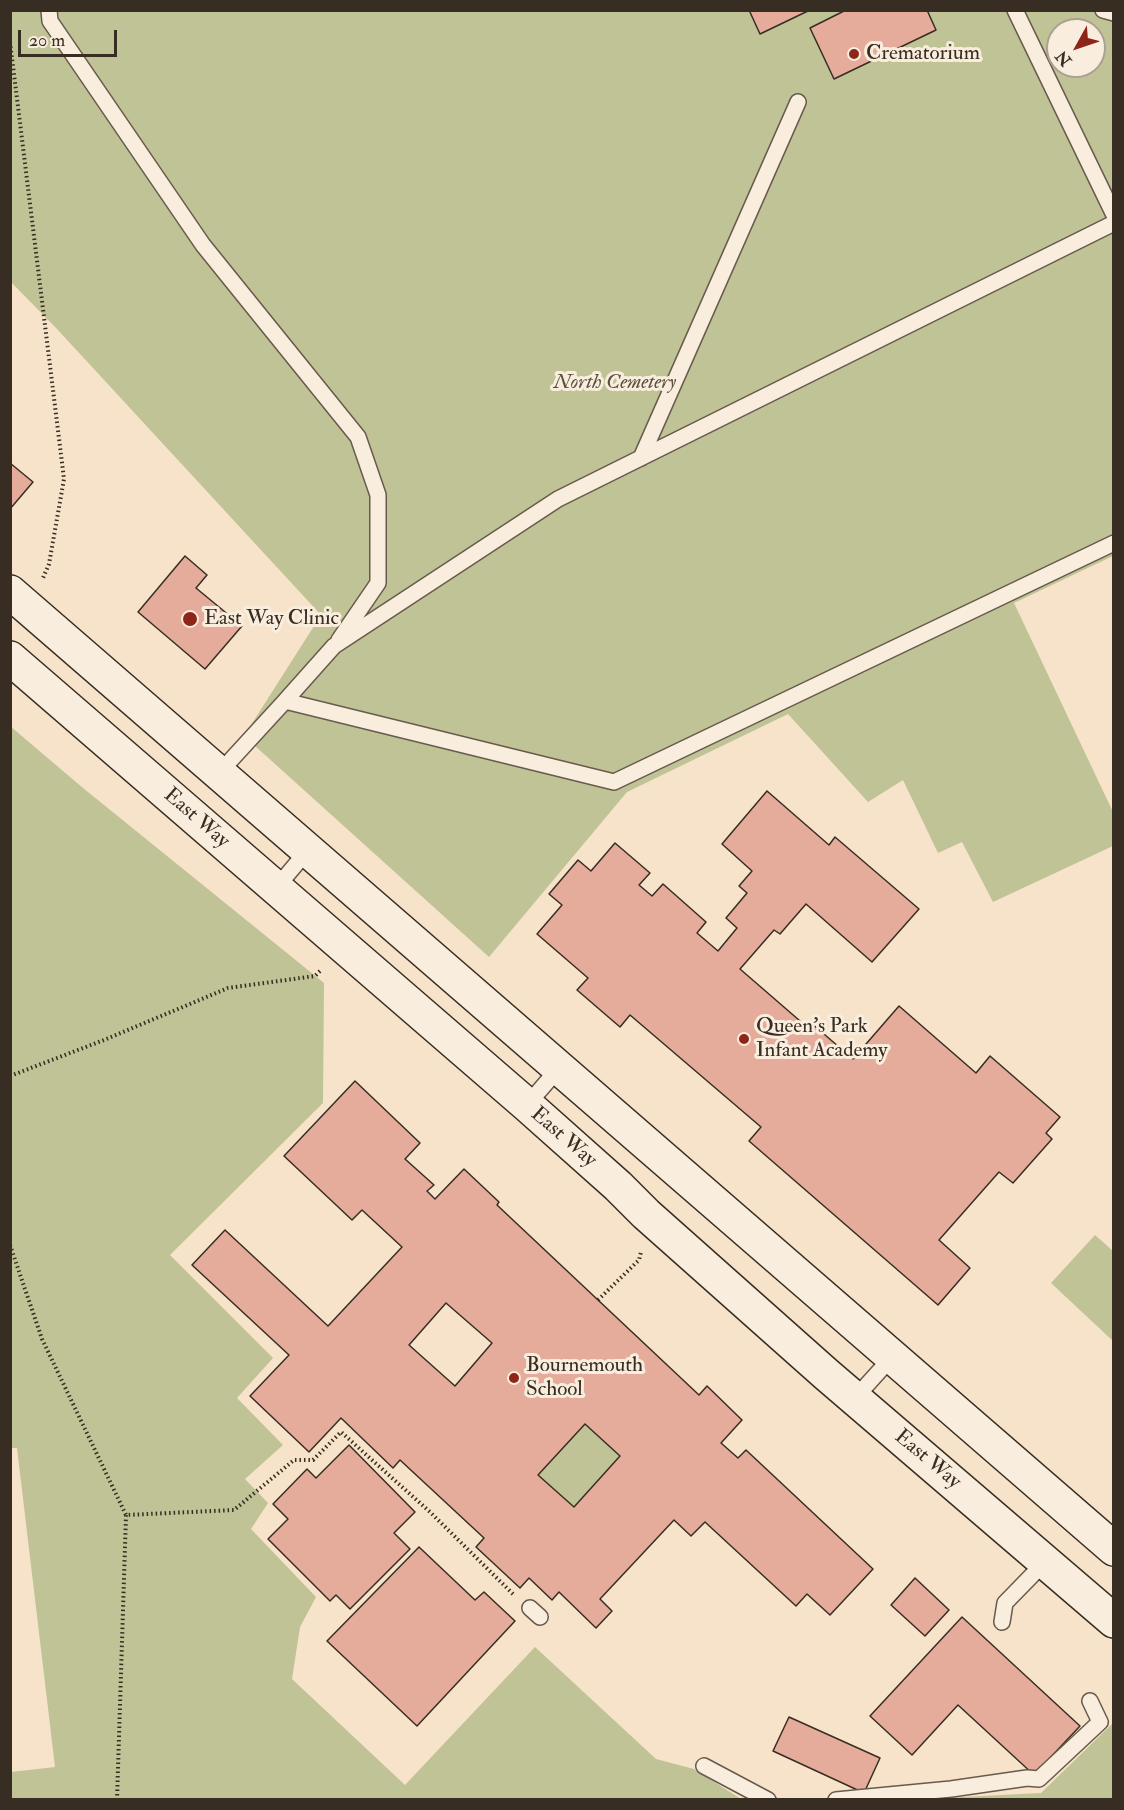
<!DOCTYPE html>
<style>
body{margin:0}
#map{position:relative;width:1124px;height:1810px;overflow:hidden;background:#f6e3ca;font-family:"IM FELL Double Pica",serif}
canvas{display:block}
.frame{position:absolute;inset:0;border:12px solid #382d23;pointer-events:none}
.north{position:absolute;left:1046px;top:18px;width:60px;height:60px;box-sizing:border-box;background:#f9eddd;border:2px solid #aca093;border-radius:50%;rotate:230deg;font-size:16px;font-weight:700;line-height:24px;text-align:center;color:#382d23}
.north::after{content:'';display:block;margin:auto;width:21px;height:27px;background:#8f2418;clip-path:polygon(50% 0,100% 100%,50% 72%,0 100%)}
.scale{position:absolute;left:18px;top:30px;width:99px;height:27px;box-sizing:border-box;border:3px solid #382d23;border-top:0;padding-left:8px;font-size:18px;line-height:21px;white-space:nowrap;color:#382d23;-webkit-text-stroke:4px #f9eddd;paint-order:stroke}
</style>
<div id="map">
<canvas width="1124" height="1810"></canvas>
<div class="frame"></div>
<div class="north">N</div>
<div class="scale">20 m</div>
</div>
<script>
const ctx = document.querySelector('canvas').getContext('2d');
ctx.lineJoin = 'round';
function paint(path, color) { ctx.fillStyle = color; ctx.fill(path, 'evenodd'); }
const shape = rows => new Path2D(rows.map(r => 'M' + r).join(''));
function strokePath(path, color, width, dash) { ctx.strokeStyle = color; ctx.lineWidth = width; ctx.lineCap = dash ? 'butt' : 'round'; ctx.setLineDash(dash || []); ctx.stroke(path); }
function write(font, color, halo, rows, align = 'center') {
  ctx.font = font + ' "IM FELL Double Pica",serif'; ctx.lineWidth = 6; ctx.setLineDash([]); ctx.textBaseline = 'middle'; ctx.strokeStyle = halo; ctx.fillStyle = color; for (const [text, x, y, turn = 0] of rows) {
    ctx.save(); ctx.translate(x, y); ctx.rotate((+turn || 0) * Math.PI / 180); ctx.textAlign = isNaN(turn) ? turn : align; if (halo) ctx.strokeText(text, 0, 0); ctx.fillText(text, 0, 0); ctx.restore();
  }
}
paint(shape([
 [10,11,1113,11,1113,556,1014,603,1113,812,1113,846,993,902,962,842,938,853,903,780,868,802,788,714,627,792,489,957,244,736,321,615,57,329,11,282],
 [1058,30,1094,30,1094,66,1058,66],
 [10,726,83,788,324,983,323,1103,170,1255,273,1358,237,1398,283,1445,245,1479,268,1503,251,1529,316,1597,300,1627,292,1679,405,1785,535,1647,656,1759,694,1769,741,1799,11,1799,11,1772,55,1767,17,1448,10,1448],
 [1095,1235,1113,1251,1113,1341,1051,1283],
 [585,1424,620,1456,574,1507,538,1475],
 [1113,1723,1113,1799,903,1800,1041,1793]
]), '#bfc395');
const building = shape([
 [749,10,810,10,760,34,749,10],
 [846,10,927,10,936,30,834,79,810,28,846,10],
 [10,463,33,482,10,509,10,463],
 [185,556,207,575,196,588,242,626,205,669,138,612,185,556],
 [767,791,829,845,835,837,919,909,872,962,806,904,780,934,774,930,740,969,807,1027,810,1022,853,1059,899,1006,976,1073,990,1056,1060,1117,1046,1133,1052,1139,1013,1183,999,1172,939,1240,970,1268,938,1305,749,1141,761,1127,630,1015,620,1027,577,990,588,978,537,934,562,905,549,894,578,860,591,871,615,843,650,873,639,885,652,896,663,884,706,922,697,933,718,951,737,928,726,918,747,893,739,886,752,871,722,844,767,791],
 [355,1081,420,1143,405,1159,434,1185,427,1191,435,1199,464,1169,499,1202,497,1205,699,1395,707,1386,742,1420,721,1443,738,1458,746,1450,873,1569,830,1615,807,1594,796,1606,705,1522,691,1536,674,1520,600,1599,612,1611,596,1628,559,1592,552,1600,529,1578,520,1588,476,1547,484,1538,400,1460,393,1468,341,1418,309,1452,250,1396,289,1355,192,1265,225,1230,328,1326,402,1247,362,1210,352,1220,284,1156,355,1081],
 [446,1303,492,1343,455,1386,409,1345,446,1303],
 [585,1424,620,1456,574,1507,538,1475,585,1424],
 [349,1445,415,1512,394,1533,410,1549,350,1609,336,1595,330,1601,268,1539,288,1519,273,1504,307,1469,316,1478,349,1445],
 [419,1547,475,1600,484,1592,515,1621,417,1726,327,1641,419,1547],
 [915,1578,949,1610,925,1636,891,1605,915,1578],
 [962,1617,1080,1726,1034,1775,958,1705,912,1755,870,1716,962,1617],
 [789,1717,880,1758,864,1793,773,1751,789,1717]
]);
paint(building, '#e5ac9c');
strokePath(building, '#382d23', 1.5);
const lane = shape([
 [49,10,50,21,203,245,358,437,378,495,378,583,339,640],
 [1015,10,1114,215],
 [1103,10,1114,13],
 [641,458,798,102],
 [285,701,334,646,558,499,1114,223],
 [219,773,285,701,614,782,1114,543],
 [276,888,308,850],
 [527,1105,559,1068],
 [855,1398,893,1356],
 [530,1608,540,1617],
 [1002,1622,1005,1603,1045,1562],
 [704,1766,768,1800],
 [836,1800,951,1789,1027,1778,1039,1779,1100,1722,1090,1701]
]);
const secondary = shape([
 [10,592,1114,1549],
 [10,658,527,1105,618,1186,646,1214,826,1374,1114,1621]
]);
strokePath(lane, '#685a4d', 18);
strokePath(secondary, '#382d23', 36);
strokePath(shape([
 [10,42,64,479,49,564,43,578],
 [10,1076,104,1040,228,988,315,976,320,971],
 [10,1245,42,1339,126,1515,234,1510,294,1460,313,1460,341,1432,430,1512,513,1594],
 [598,1300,639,1260,641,1252],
 [117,1800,126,1515]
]), '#382d23', 4, [1.5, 3]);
strokePath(lane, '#f9eddd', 15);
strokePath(secondary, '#f9eddd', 33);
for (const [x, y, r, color] of [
 [854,54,6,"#8f2418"],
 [190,619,8,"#8f2418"],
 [744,1039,6,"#8f2418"],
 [514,1378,6,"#8f2418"]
]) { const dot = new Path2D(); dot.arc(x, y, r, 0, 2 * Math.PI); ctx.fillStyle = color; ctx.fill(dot); strokePath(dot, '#f9eddd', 2); }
write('21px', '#382d23', '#f9eddd', [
 ["Crematorium",866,54],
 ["East Way Clinic",204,619],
 ["Queen's Park",756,1027],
 ["Infant Academy",756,1051],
 ["Bournemouth",526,1366],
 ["School",526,1390]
], 'left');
write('italic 21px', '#5a5240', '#f9eddd', [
 ["North Cemetery",615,383]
]);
write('21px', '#382d23', '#f9eddd', [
 ["East Way",196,819,41],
 ["East Way",563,1138,41],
 ["East Way",927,1460,40]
]);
</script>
